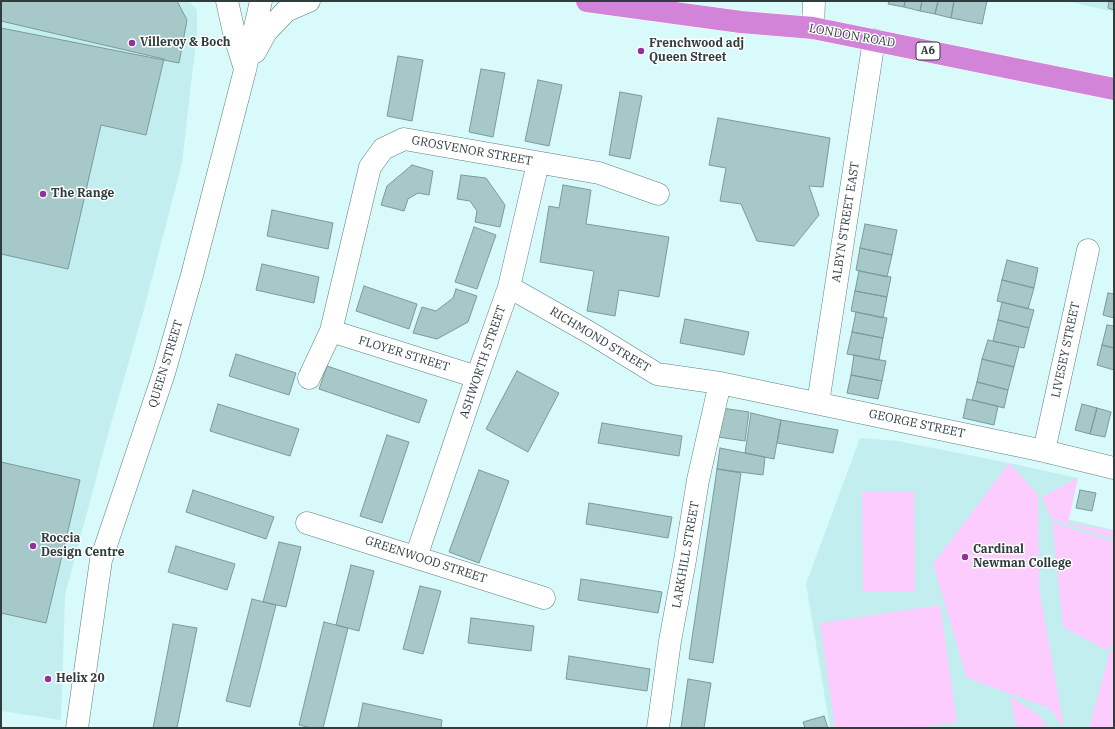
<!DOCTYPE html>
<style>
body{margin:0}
#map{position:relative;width:1115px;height:729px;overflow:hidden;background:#d8fafa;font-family:"IBM Plex Serif",serif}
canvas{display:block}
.frame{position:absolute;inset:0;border:2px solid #2f3d3d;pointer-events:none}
</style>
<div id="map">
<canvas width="1115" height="729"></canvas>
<div class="frame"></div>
</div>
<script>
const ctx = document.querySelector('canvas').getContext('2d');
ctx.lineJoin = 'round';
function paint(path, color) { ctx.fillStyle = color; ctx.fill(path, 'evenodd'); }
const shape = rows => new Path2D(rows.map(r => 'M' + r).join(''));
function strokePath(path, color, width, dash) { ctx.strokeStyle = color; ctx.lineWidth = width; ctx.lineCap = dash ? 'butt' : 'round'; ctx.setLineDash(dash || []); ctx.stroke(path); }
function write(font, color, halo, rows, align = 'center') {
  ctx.font = font + ' "IBM Plex Serif",serif'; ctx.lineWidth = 3; ctx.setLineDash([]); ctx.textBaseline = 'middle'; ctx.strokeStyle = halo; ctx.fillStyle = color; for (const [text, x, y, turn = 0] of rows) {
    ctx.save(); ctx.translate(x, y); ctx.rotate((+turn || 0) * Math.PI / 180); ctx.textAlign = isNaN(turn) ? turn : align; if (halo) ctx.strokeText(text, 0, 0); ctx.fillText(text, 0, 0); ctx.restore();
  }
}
paint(shape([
 [1,1,189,1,197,10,197,32,182,163,144,309,106,441,65,595,61,720,1,711],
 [1067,1,1114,1,1114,12],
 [860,438,897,441,1009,463,1078,478,1067,519,1114,530,1114,728,830,728,806,584]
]), '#c3eeef');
paint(shape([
 [1009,463,1038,495,1039,588,1064,728,1049,708,967,678,933,564],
 [1078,478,1068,523,1114,531,1114,539,1051,519,1042,497],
 [914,491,915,591,863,592,862,492],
 [1052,522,1114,542,1114,645,1106,650,1063,627],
 [940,605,957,722,918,728,835,728,820,623],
 [1114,649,1114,728,1089,728,1110,651],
 [1010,696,1040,716,1048,728,1016,728]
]), '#fcccff');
const building = shape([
 [1,1,177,1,187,20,179,63,1,28,1,1],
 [889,1,905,1,904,7,888,4,889,1],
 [905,1,922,1,920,11,904,7,905,1],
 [922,1,938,1,935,14,920,11,922,1],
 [938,1,954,1,951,18,935,14,938,1],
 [954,1,987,1,982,24,951,18,954,1],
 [1109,1,1114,1,1114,10,1108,8,1109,1],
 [1,21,164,59,146,135,101,125,68,269,1,254,1,21],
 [398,56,423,60,412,121,387,116,398,56],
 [481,69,505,73,493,137,469,132,481,69],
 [538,80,562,85,549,146,525,141,538,80],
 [620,92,642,96,630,159,609,155,620,92],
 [718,118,830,138,823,187,809,186,819,215,794,246,757,241,741,204,720,201,726,168,709,165,718,118],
 [412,165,433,171,429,195,418,193,408,199,404,211,381,205,387,186,412,165],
 [461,175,486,178,505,205,500,227,475,222,477,211,470,201,457,199,461,175],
 [563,185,591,190,586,224,669,237,659,297,619,290,615,316,587,311,594,271,540,262,549,206,559,208,563,185],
 [272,210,333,223,328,249,267,236,272,210],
 [865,224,897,230,892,255,860,248,865,224],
 [474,227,496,235,477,289,455,282,474,227],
 [860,248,892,255,887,277,856,270,860,248],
 [1007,260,1038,268,1034,288,1002,280,1007,260],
 [262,264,319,277,314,303,256,290,262,264],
 [859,271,891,277,887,297,855,291,859,271],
 [1002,280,1034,288,1028,309,997,301,1002,280],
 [364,286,417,304,409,329,356,311,364,286],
 [456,289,477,296,468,322,437,339,413,333,422,307,436,311,453,298,456,289],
 [855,291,887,297,883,318,851,311,855,291],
 [1108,293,1114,294,1114,318,1103,315,1108,293],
 [1002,302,1034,310,1029,328,998,320,1002,302],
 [856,312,887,318,883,338,852,332,856,312],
 [685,319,749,332,744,355,680,343,685,319],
 [998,320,1029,328,1024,348,993,341,998,320],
 [1107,325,1114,326,1114,348,1102,345,1107,325],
 [852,332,883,338,879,360,847,354,852,332],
 [988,340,1019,347,1014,367,982,359,988,340],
 [1102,345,1114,348,1114,370,1097,365,1102,345],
 [236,354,296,373,289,395,229,376,236,354],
 [854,355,886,361,882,381,851,375,854,355],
 [982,359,1014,367,1008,390,977,382,982,359],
 [327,366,427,400,419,423,319,389,327,366],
 [517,371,559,393,528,452,486,429,517,371],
 [851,375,882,381,878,399,847,393,851,375],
 [977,382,1008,390,1004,408,972,400,977,382],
 [967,399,998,406,994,425,963,418,967,399],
 [218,404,299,429,290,456,210,431,218,404],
 [1082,404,1097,408,1090,434,1075,430,1082,404],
 [722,408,749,412,745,441,718,437,722,408],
 [1097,408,1111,412,1105,437,1090,434,1097,408],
 [751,413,781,420,774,459,745,453,751,413],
 [781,420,838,430,833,453,777,443,781,420],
 [602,423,682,436,679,456,598,443,602,423],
 [387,435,409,442,382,523,360,516,387,435],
 [720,448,765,457,763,475,717,469,720,448],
 [1,462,80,480,46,623,1,613,1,462],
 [717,469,741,473,713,663,689,659,717,469],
 [479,470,509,481,479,563,449,552,479,470],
 [193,490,274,517,266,539,186,512,193,490],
 [1080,490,1096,493,1092,511,1076,508,1080,490],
 [589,503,672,517,668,538,586,524,589,503],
 [279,542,301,547,286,607,263,602,279,542],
 [176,546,235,564,227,590,168,572,176,546],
 [351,565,374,571,359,631,336,625,351,565],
 [581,579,662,592,658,613,578,600,581,579],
 [420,586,441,591,423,654,403,649,420,586],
 [252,599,276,605,250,707,226,701,252,599],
 [471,618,534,626,531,651,468,643,471,618],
 [324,622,348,628,323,728,312,728,299,725,324,622],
 [173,624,197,628,177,728,153,728,173,624],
 [569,656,650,669,647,691,566,679,569,656],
 [688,679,711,683,704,728,681,728,688,679],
 [363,703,442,720,441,728,364,728,358,727,363,703],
 [824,716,828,728,805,728,803,722,824,716]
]);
paint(building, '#a7c8c8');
strokePath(building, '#7b9a9a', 1);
const minor = shape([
 [227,1,235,37,245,69],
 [813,28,814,1],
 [255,52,266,32,286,11,309,1],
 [509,287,592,334,657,374,720,383,1044,451,1114,468],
 [331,331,477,377],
 [309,378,331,331,370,167,383,149,404,139,599,173,658,194],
 [818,403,874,40],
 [1044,451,1088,250],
 [307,523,544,598],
 [416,557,477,377,509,287,538,163],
 [77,728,101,560,164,373,192,275,245,70,261,1],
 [658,728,670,641,685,560,698,480,720,383]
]);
const highway = shape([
 [587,1,741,22,813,28,1114,89]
]);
strokePath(minor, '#607e7f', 23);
strokePath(highway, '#fff', 23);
strokePath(minor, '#fff', 22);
strokePath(highway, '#d284d9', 22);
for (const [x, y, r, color] of [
 [132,43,4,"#91319a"],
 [641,51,4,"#91319a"],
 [43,194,4,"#91319a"],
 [33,546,4,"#91319a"],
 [965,557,4,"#91319a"],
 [48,679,4,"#91319a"]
]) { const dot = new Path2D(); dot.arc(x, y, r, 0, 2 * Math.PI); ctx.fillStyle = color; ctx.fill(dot); strokePath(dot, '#fff', 1.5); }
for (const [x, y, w] of [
 [928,51,24]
]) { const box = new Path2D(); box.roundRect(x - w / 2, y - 9, w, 18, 3); ctx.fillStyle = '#fff'; ctx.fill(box); strokePath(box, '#2f3d3d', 1); }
write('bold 11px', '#2f3d3d', null, [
 ["A6",928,51]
]);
write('12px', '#2f3d3d', '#fff', [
 ["LONDON ROAD",852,36,10],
 ["GROSVENOR STREET",472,151,10],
 ["ALBYN STREET EAST",846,222,-81],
 ["RICHMOND STREET",600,340,31],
 ["LIVESEY STREET",1066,350,-78],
 ["FLOYER STREET",404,354,17],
 ["ASHWORTH STREET",483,362,-71],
 ["QUEEN STREET",166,364,-73],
 ["GEORGE STREET",917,424,12],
 ["LARKHILL STREET",686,555,-80],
 ["GREENWOOD STREET",426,560,18]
]);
write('bold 12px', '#2f3d3d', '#fff', [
 ["Villeroy & Boch",140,43],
 ["Frenchwood adj",649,44],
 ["Queen Street",649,58],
 ["The Range",51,194],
 ["Roccia",41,539],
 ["Design Centre",41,553],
 ["Cardinal",973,550],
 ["Newman College",973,564],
 ["Helix 20",56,679]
], 'left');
</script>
